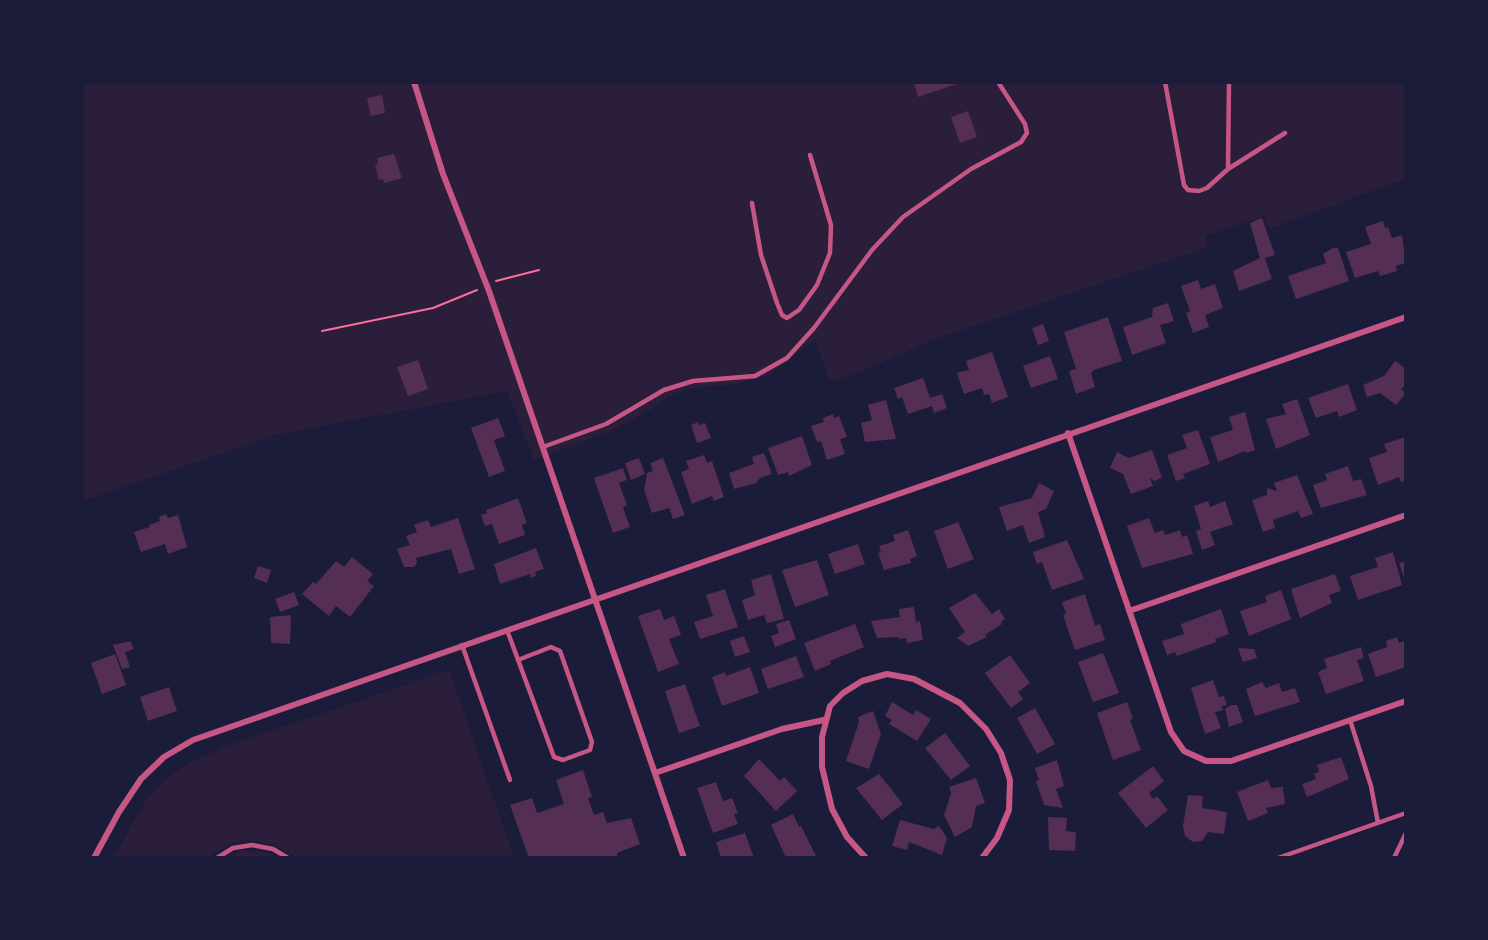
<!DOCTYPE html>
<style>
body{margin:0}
#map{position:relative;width:1488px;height:940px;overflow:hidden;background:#1b1b3a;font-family:Helvetica,sans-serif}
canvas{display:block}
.frame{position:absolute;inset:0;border:84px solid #1b1b3a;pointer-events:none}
</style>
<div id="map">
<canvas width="1488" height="940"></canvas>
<div class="frame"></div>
</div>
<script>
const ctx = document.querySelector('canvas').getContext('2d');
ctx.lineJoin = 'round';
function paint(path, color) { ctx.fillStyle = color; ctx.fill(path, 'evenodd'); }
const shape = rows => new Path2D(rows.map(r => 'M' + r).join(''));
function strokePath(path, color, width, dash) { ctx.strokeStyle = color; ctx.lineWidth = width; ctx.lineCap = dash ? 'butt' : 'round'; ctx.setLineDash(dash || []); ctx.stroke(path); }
paint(shape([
 [82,83,1405,83,1405,179,1269,229,1264,216,1205,236,1208,247,938,338,855,374,830,382,815,339,771,374,737,384,688,389,667,397,652,409,611,431,534,460,507,391,275,435,83,501],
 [449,670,514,857,296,857,273,845,247,840,229,844,209,857,114,857,145,801,170,776,188,763,229,745],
 [242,850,264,852,278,857,226,857]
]), '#2a1e3b');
paint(shape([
 [914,82,959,82,960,83,918,97],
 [382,95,385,113,371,116,367,98],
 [968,111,977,137,960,143,951,117],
 [394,154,402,178,384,183,383,179,379,180,375,165,378,164,377,158],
 [1262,218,1275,255,1265,258,1272,279,1239,291,1233,271,1260,258,1250,223],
 [1383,221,1385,228,1388,227,1392,238,1402,235,1406,263,1396,266,1397,271,1380,276,1378,271,1355,278,1346,252,1371,244,1365,227],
 [1333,248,1338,248,1349,281,1296,299,1288,276,1326,263,1323,254],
 [1198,280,1201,289,1215,284,1223,308,1205,315,1209,327,1193,333,1186,313,1190,311,1181,286],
 [1168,303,1174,321,1160,325,1166,343,1132,355,1123,327,1152,317,1153,308],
 [1108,317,1122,361,1094,370,1091,373,1095,387,1076,394,1069,371,1076,369,1064,332],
 [1043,324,1049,341,1038,345,1032,328],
 [992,352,1008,397,992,403,989,394,984,395,982,388,964,394,957,373,969,370,966,361],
 [1050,356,1058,379,1031,388,1023,366],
 [418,360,428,389,408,396,397,367],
 [1395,361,1406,369,1406,384,1401,389,1406,393,1396,405,1380,393,1367,397,1363,385,1384,376],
 [923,378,930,398,942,394,947,408,934,413,932,406,908,414,902,397,898,399,894,388],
 [1348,384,1357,410,1339,417,1337,411,1316,418,1308,398],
 [1297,399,1310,435,1276,449,1266,419,1286,414,1282,404],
 [886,400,896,439,865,442,861,423,872,420,868,405],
 [1245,412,1255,450,1246,453,1245,451,1218,462,1210,437,1233,430,1229,417],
 [833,414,834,418,839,416,847,437,840,439,845,454,827,460,821,441,817,442,811,426,824,422,823,418],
 [498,418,505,436,494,440,505,471,489,477,471,428],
 [698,422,699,425,705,423,711,438,697,443,691,425],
 [1198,430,1210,464,1183,474,1185,478,1176,481,1167,455,1187,448,1182,435],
 [802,436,812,465,789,476,788,472,778,475,768,448],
 [1406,437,1406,481,1401,482,1399,477,1378,485,1369,458,1387,452,1384,444],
 [1152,450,1162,478,1154,481,1150,478,1153,486,1131,494,1123,474,1110,468,1117,452,1129,458],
 [764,453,772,474,760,478,756,483,734,489,729,473,754,464,752,457],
 [704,455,707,463,712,461,724,497,714,501,712,496,692,504,681,472,689,469,686,461],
 [639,458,645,474,631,480,625,463],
 [663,458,685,515,673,519,669,508,652,513,644,490,647,473,653,471,650,463],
 [1348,466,1353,481,1361,479,1367,495,1321,508,1313,485,1327,480,1325,474],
 [623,468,627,480,619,483,627,505,623,507,630,527,613,533,594,478],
 [1297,475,1313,514,1301,518,1298,511,1273,520,1275,528,1263,532,1252,500,1267,495,1267,488,1277,491,1274,483],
 [1039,483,1054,491,1046,509,1038,512,1045,537,1029,543,1023,525,1007,531,999,507,1032,498],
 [518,498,527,523,522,525,525,535,499,544,492,524,485,526,481,515,487,513,486,510],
 [1208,501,1210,507,1225,501,1233,524,1210,532,1215,545,1202,550,1196,531,1201,529,1194,506],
 [166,514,168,518,178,515,187,547,168,554,165,544,141,552,134,532,150,527,149,525,160,521,159,517],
 [458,518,475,569,459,574,451,549,416,558,417,563,414,567,404,567,397,549,410,545,406,536,417,532,414,525,428,520,431,527],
 [1149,518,1155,533,1163,530,1165,535,1180,530,1182,537,1187,535,1193,554,1142,568,1127,526],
 [958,522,974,559,948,569,934,531],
 [908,530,917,556,910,559,911,563,884,570,878,553,881,552,879,546,895,541,893,535],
 [1067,540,1084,579,1052,590,1042,562,1037,564,1033,552],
 [858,544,865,564,835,574,828,554],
 [536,548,544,569,535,572,536,576,531,578,530,574,500,584,494,564],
 [1393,552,1402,585,1358,600,1350,576,1378,567,1375,558],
 [352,557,373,574,367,581,374,586,350,617,336,606,329,616,302,594,313,582,316,584,336,561,344,567],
 [817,560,829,595,795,607,782,570],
 [1406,561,1406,580,1405,580,1399,563],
 [258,566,271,570,267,583,254,578],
 [771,574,784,619,767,623,764,615,748,620,742,600,755,595,751,580],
 [1335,574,1341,591,1329,595,1332,603,1300,618,1291,589],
 [725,589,738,627,700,639,694,622,713,616,706,595],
 [1281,590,1291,619,1249,636,1240,611,1267,602,1265,596],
 [294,592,299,605,280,612,275,599],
 [975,593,992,614,999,609,1005,619,1001,622,1002,624,985,635,987,637,968,646,957,638,965,632,949,608],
 [1085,594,1095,626,1100,624,1105,640,1075,650,1063,615,1066,614,1062,602],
 [914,607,916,622,920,621,923,640,907,643,906,638,899,639,898,637,877,638,871,621,900,617,899,609],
 [660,609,664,620,674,616,681,635,669,639,679,664,658,672,638,616],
 [1221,609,1229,634,1215,639,1216,642,1177,656,1175,652,1167,655,1162,641,1184,634,1181,624],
 [291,615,290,644,271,643,270,617],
 [789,620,796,639,775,647,771,636,779,633,776,624],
 [855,624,864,647,830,661,831,664,815,671,804,643],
 [744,636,750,652,735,657,730,641],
 [1397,637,1399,643,1406,640,1406,667,1376,677,1368,654,1387,647,1386,641],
 [130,641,134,649,125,652,130,667,122,669,113,645],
 [1361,647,1364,658,1357,660,1364,681,1326,694,1318,672,1327,668,1324,659],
 [1238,648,1254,649,1257,658,1243,662],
 [1103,653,1119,693,1093,702,1078,662],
 [115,654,126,685,102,694,91,663],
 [1010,655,1030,683,1018,692,1023,699,1011,708,985,673],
 [796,656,804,677,768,689,761,669],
 [750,667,759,693,722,706,712,677,725,672,726,676],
 [1213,680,1219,697,1224,696,1227,705,1221,706,1223,710,1215,712,1221,728,1205,734,1191,688],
 [1262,682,1266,688,1279,683,1282,692,1295,688,1300,702,1255,716,1246,689],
 [685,684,700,726,679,733,665,691],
 [169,687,177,711,148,721,140,697],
 [892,702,913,715,916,710,931,719,917,741,889,724,892,720,885,716],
 [1127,702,1133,719,1130,720,1141,750,1113,760,1097,713],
 [1232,705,1237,705,1243,722,1229,727,1225,709],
 [1035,708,1055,744,1037,754,1017,718],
 [873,711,881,734,869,769,846,761,859,722,858,717],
 [945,733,970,766,951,780,925,748],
 [1341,757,1349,779,1307,797,1302,784,1316,779,1314,774,1319,772,1317,765],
 [759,759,780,781,784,777,797,791,776,811,744,776],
 [1057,760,1064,786,1056,789,1063,808,1044,805,1036,781,1039,780,1035,768],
 [1153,766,1164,781,1149,793,1153,799,1157,796,1168,810,1146,828,1118,793],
 [583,770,592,797,588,798,594,815,603,812,607,823,631,818,640,844,617,853,618,858,529,858,510,805,532,798,537,813,564,804,556,780],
 [879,774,903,804,882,820,856,788],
 [976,778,985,803,976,806,972,827,955,837,944,815,951,793,949,787],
 [1268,780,1271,788,1283,787,1285,804,1266,808,1268,813,1248,821,1237,792],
 [716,782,723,801,732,798,738,813,734,814,738,824,713,833,697,788],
 [1188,795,1203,796,1202,808,1227,812,1224,834,1208,832,1202,841,1193,842,1185,836,1183,826],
 [793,814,799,827,801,826,817,858,786,858,771,825],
 [1048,817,1067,818,1066,831,1076,832,1075,851,1049,850],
 [900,820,934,829,939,826,947,838,942,855,909,842,907,850,892,846],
 [745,833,754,858,721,858,716,842]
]), '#542f53');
strokePath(shape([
 [496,281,539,270],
 [322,331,433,308,477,290]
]), '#ff6b9d', 2);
strokePath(shape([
 [1165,82,1184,185,1188,190,1199,191,1207,188,1228,169,1285,133],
 [1228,169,1229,82],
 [752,203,761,255,777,303,782,315,787,318,799,310,817,285,830,253,831,225,810,155],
 [543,447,606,424,664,390,693,381,755,376,787,358,814,328,872,250,903,217,971,169,1021,142,1027,133,1025,124,998,82],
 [507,630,554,757,563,760,590,750,592,742,560,651,551,647,518,660],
 [462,645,510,780],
 [1350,720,1371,786,1378,823],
 [217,858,233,848,252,845,273,849,288,858],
 [1278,858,1406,813],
 [1394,858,1406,833]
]), '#c65784', 4.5);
strokePath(shape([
 [414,82,443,174,489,291,684,858],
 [1068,433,1171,732,1184,751,1206,761,1231,761,1406,701],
 [1129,611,1406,515],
 [655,773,782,729,824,720],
 [94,858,119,812,141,779,164,757,193,740,1406,317],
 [866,858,847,837,832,809,822,767,822,737,830,706,843,693,862,681,887,674,914,679,960,703,986,729,1001,753,1010,780,1009,810,997,838,982,858]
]), '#c65784', 6);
</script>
